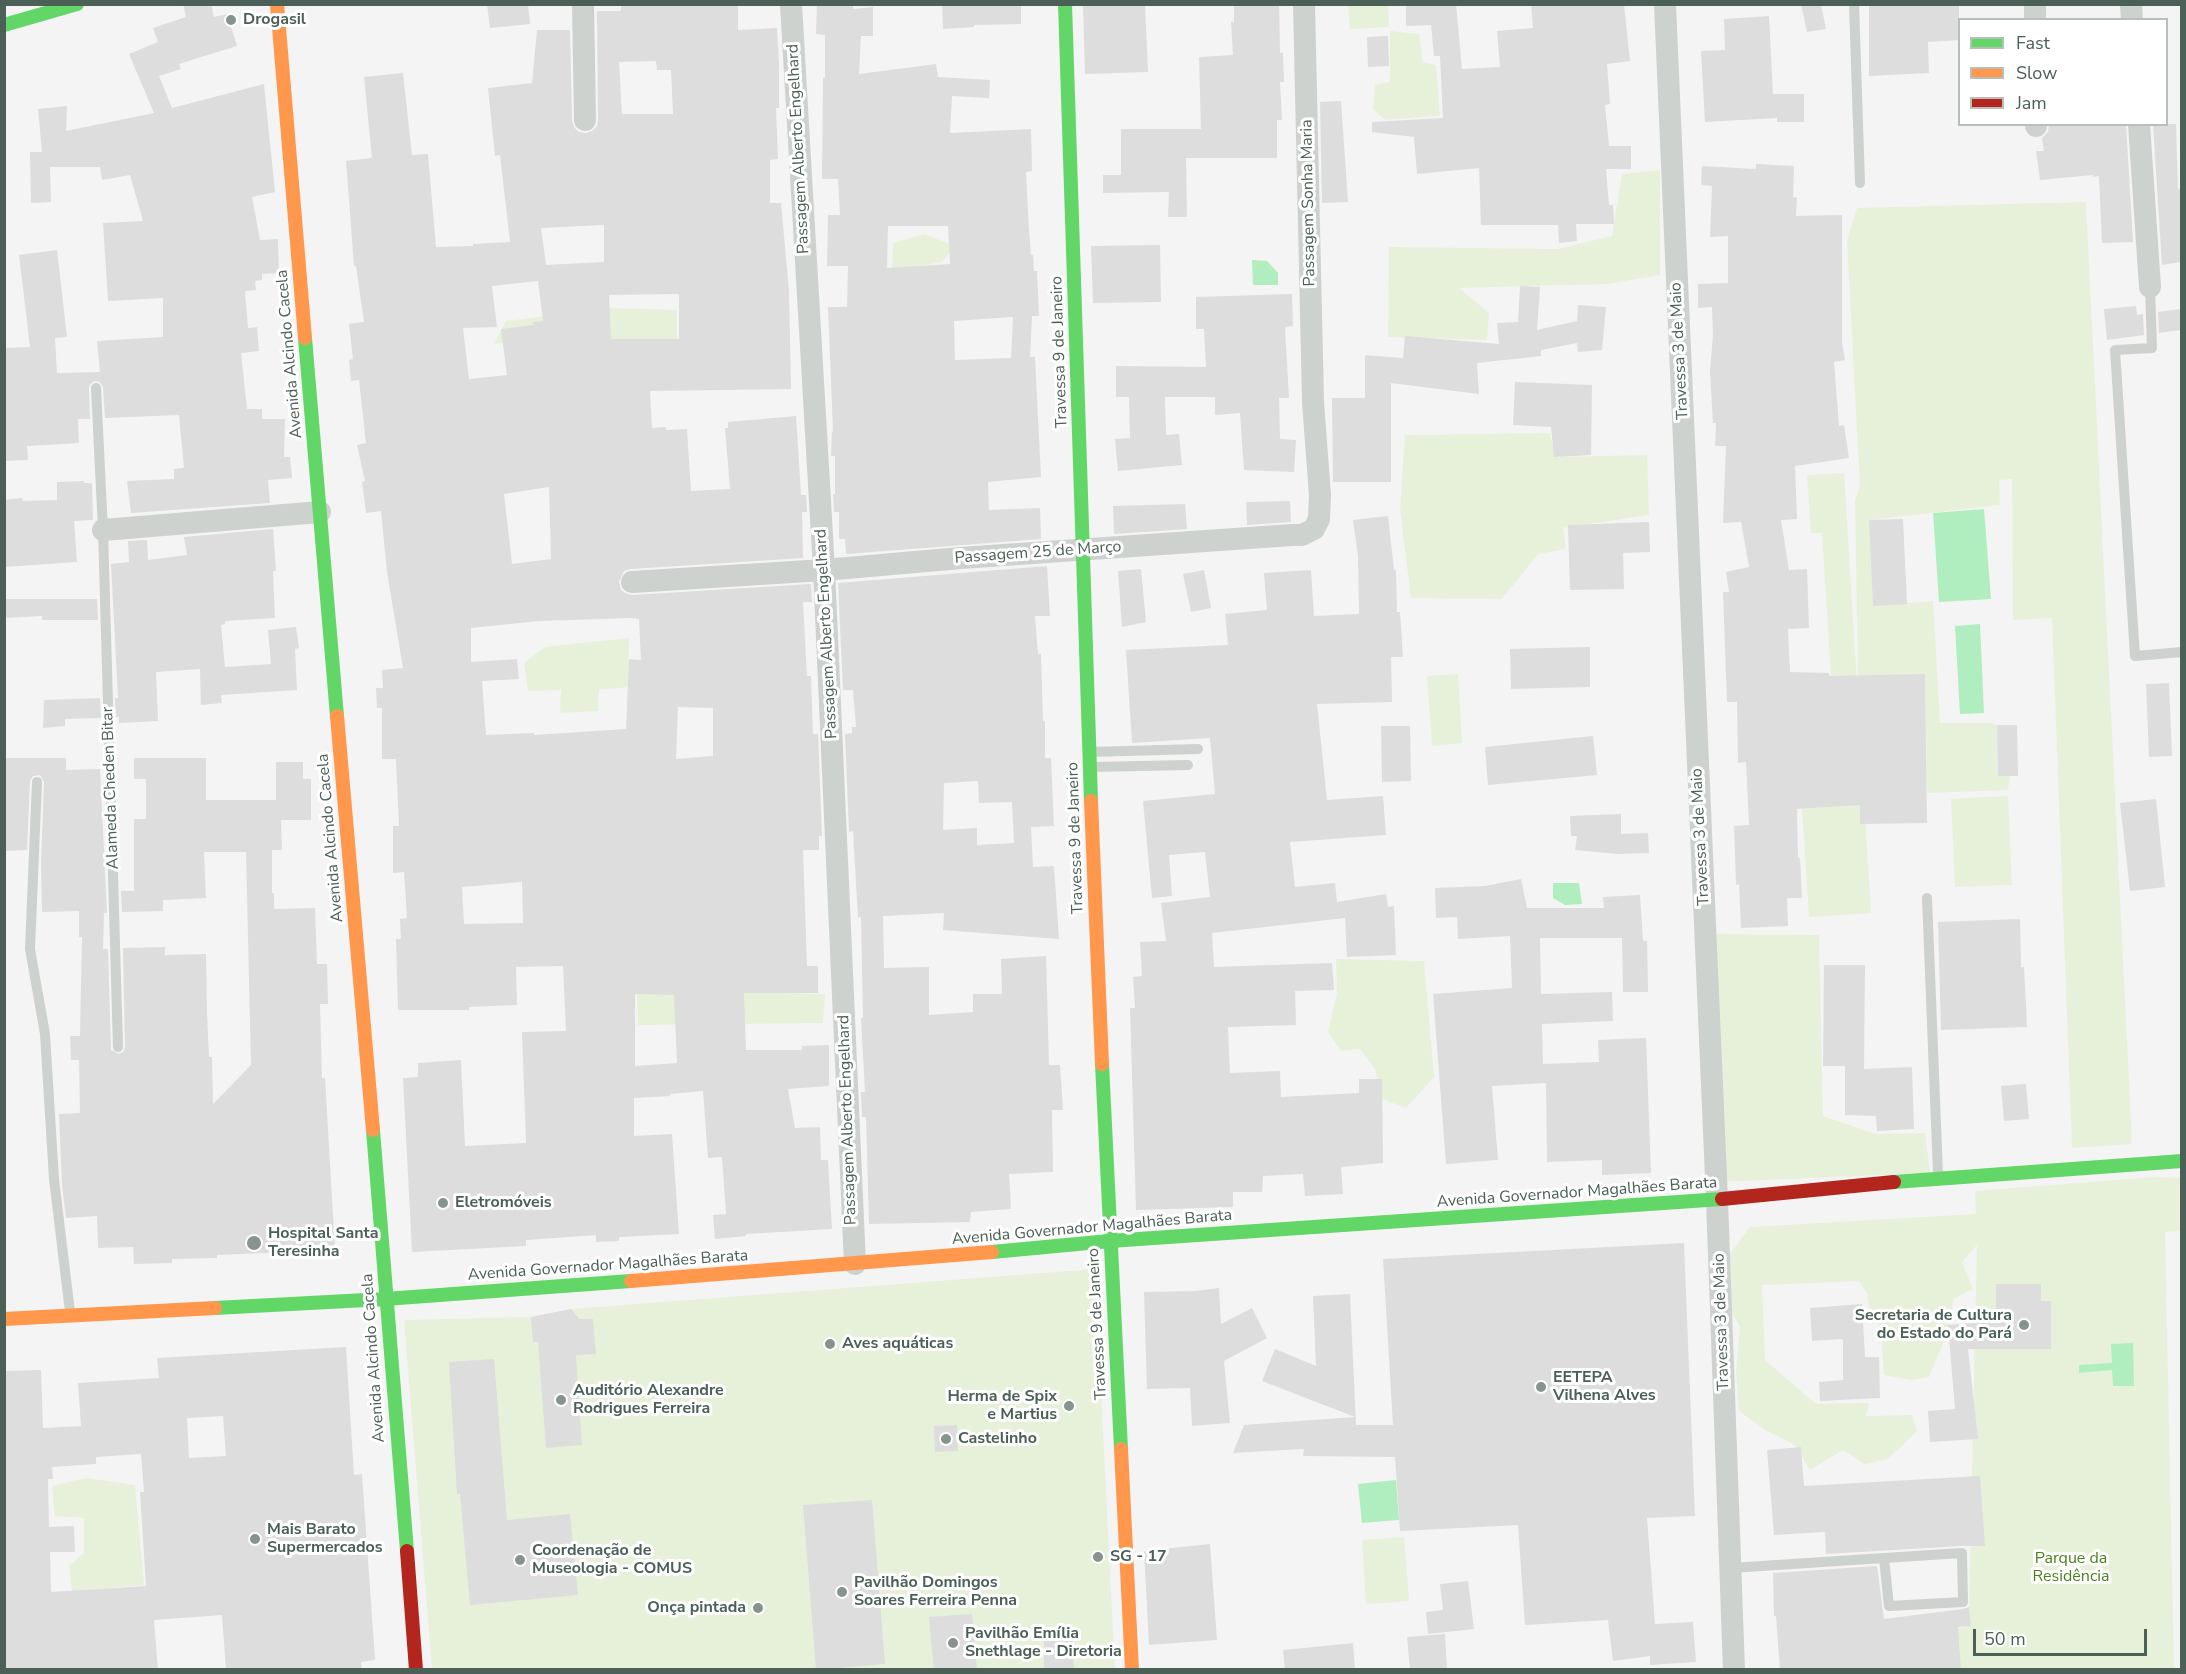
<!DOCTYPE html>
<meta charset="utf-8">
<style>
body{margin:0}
#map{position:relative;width:2186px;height:1674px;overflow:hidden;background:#f4f4f4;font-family:"Nunito Sans",sans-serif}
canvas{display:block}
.frame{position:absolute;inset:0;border:6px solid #4b6056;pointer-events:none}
.legend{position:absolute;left:1958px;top:18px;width:210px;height:108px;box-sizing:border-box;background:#fff;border:2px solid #b7bfbb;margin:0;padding:8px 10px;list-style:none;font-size:18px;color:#4b6056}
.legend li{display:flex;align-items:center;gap:12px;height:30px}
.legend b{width:30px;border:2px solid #b7bfbb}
.scale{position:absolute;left:1973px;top:1629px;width:174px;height:27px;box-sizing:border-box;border:3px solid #4b6056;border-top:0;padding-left:8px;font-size:18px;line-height:21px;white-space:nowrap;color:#4b6056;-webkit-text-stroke:4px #fff;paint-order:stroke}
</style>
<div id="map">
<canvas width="2186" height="1674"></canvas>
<div class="frame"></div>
<ul class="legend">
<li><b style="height:8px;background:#63d668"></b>Fast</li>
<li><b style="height:8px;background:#ff974d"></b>Slow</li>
<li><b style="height:8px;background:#b3261e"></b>Jam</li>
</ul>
<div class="scale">50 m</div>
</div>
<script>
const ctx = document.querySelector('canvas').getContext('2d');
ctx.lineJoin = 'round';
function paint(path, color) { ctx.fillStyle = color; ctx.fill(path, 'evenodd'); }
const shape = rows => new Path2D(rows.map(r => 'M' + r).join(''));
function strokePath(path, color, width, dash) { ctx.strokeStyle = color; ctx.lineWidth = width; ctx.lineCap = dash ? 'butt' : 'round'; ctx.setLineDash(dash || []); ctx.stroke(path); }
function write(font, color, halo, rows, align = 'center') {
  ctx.font = font + ' "Nunito Sans",sans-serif'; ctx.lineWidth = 6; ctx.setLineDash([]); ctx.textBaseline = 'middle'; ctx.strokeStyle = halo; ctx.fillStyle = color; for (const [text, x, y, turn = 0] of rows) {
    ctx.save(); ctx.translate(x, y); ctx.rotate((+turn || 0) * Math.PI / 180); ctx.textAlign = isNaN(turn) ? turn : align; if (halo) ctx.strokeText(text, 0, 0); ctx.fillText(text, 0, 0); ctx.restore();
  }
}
paint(shape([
 [1348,5,1388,5,1389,27,1350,29],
 [1390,31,1419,34,1423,62,1436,65,1440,116,1385,120,1373,109,1375,85,1390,82],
 [1660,170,1660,275,1606,284,1459,288,1489,313,1487,340,1388,337,1389,247,1558,249,1612,236,1622,174],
 [2086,202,2132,1144,2072,1148,2052,618,2013,620,2012,479,1999,480,2000,505,1870,520,1873,606,1933,601,1940,723,1992,723,1997,725,1998,776,2010,776,2008,790,1927,793,1925,675,1858,676,1855,500,1860,486,1847,241,1857,208],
 [924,234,955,246,942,262,892,271,893,243],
 [611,308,677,310,677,351,610,353,600,333,494,344,506,321],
 [1550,433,1555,457,1647,455,1649,515,1563,528,1566,549,1538,554,1502,599,1411,598,1400,511,1405,435],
 [1844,473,1871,913,1809,917,1802,808,1839,806,1822,533,1811,533,1807,475],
 [629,638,628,687,599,690,598,711,560,713,561,690,528,691,524,663,545,647],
 [1458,674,1462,743,1432,746,1427,676],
 [2008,796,2012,885,1955,887,1951,799],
 [1706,934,1819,935,1823,1116,1875,1134,1925,1133,1930,1173,1716,1182],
 [1336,959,1424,961,1434,1077,1406,1108,1382,1099,1375,1069,1360,1049,1341,1051,1328,1032,1337,993],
 [739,992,825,994,823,1023,638,1025,637,994],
 [2156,1177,2181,1178,2181,1231,2165,1232,2174,1669,1960,1669,1958,1628,1971,1625,1969,1607,1977,1245,1962,1262,1973,1289,1953,1299,1950,1326,1929,1377,1910,1380,1884,1375,1881,1327,1870,1316,1867,1293,1859,1281,1762,1285,1765,1360,1816,1404,1869,1403,1866,1416,1912,1415,1917,1431,1888,1459,1865,1464,1843,1450,1810,1470,1795,1445,1767,1431,1739,1411,1736,1371,1740,1326,1730,1311,1728,1256,1750,1227,1976,1214,1975,1191],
 [1095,1269,1115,1669,432,1669,404,1320,531,1317,571,1309],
 [86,1478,135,1485,144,1585,72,1591,69,1566,84,1553,84,1518,55,1516,52,1486],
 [1404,1537,1409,1601,1366,1604,1362,1540]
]), '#e7f1da');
paint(shape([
 [1252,260,1267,261,1278,273,1278,285,1253,285],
 [1984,509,1991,599,1939,602,1933,513],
 [1980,624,1984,713,1960,714,1955,626],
 [1553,883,1579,883,1582,904,1565,905,1553,898],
 [2133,1343,2134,1386,2113,1386,2112,1370,2079,1373,2079,1365,2112,1363,2111,1344],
 [1396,1480,1399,1520,1362,1523,1358,1484]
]), '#b0eebf');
paint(shape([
 [183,4,211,4,214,17,227,14,237,46,179,64,181,69,159,76,172,108,264,84,275,192,252,197,260,240,278,239,279,273,262,274,262,280,255,281,256,290,245,291,248,328,257,327,259,351,241,353,247,409,262,409,262,419,285,419,284,457,290,457,292,478,268,480,270,503,131,513,127,481,174,479,174,469,184,468,179,415,105,418,103,387,100,382,95,381,90,384,89,388,90,419,78,419,79,443,27,446,28,460,4,461,4,348,30,347,19,255,57,250,67,337,55,338,57,373,100,372,97,341,163,337,163,298,108,301,103,223,143,221,130,175,102,180,100,167,50,167,51,202,31,203,30,152,42,152,38,109,67,106,66,131,154,113,129,54,158,42,153,28,186,17],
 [487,4,528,4,530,24,490,28],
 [621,4,738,4,738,30,777,28,779,65,779,108,776,108,778,159,770,160,770,203,781,203,789,291,791,389,650,391,652,428,666,427,666,430,687,429,691,491,730,489,725,428,728,428,728,422,796,416,801,495,806,495,807,512,802,512,803,558,631,569,624,571,619,582,621,590,627,594,633,595,811,584,812,602,803,602,807,676,811,676,813,734,818,734,822,836,819,836,819,850,803,850,807,966,818,966,818,993,744,993,746,1050,802,1050,802,1046,829,1045,829,1086,788,1089,795,1128,820,1127,821,1160,828,1160,832,1229,746,1234,746,1236,715,1239,713,1215,726,1214,722,1157,708,1158,703,1091,670,1094,670,1096,634,1098,634,1136,672,1134,679,1234,619,1237,619,1241,596,1242,596,1235,526,1240,526,1246,412,1252,403,1078,418,1077,418,1063,461,1060,465,1146,526,1143,522,1032,566,1031,563,966,516,967,517,1005,469,1007,469,1010,398,1010,396,939,401,939,400,919,407,918,404,872,393,873,393,826,399,826,396,759,382,759,382,708,377,708,376,688,383,688,382,670,403,668,387,572,381,511,366,513,362,482,365,481,357,445,366,443,359,380,351,381,349,360,353,359,349,324,364,322,356,266,354,266,346,161,372,158,364,77,403,73,412,155,428,154,436,247,473,246,473,244,510,242,500,155,495,156,488,88,532,83,537,30,570,30,572,121,574,127,579,132,586,133,592,131,597,126,598,120,597,11,621,11],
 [656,61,657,70,671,70,673,114,622,114,619,62],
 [604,225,604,262,546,265,541,228],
 [538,281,543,321,533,322,533,325,501,329,507,375,469,379,463,328,497,327,492,286],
 [677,294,679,295,679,339,611,339,609,295],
 [549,487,551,559,512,564,504,494],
 [631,618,639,619,641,660,629,659,626,729,534,735,534,733,486,735,482,681,519,679,517,659,471,662,471,628,539,621],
 [678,707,713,708,713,756,676,759],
 [522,882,523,923,464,924,462,887],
 [635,994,674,995,677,1063,635,1066],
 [817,4,853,4,853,9,873,7,873,36,861,36,859,74,936,64,938,77,990,80,989,98,952,96,950,133,1031,129,1032,171,1026,172,1029,230,1031,255,1033,255,1034,271,1037,271,1039,316,1032,316,1030,357,1035,357,1041,477,988,482,989,510,1040,508,1041,539,846,554,845,539,839,539,839,512,834,512,833,494,835,494,835,456,831,456,832,432,833,431,828,307,847,307,848,266,827,266,828,215,840,215,838,179,822,179,823,78,825,78,825,35,816,34],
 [888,226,948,226,950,264,887,268],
 [1013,317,1011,358,955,360,954,321],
 [942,4,1021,4,1021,24,974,25,974,27,943,29],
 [1083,4,1145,4,1148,72,1085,74],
 [1234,4,1279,4,1280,53,1283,53,1284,82,1280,82,1282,120,1277,120,1277,158,1186,158,1187,217,1168,217,1169,192,1103,193,1103,175,1121,175,1121,129,1201,129,1199,57,1233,55,1231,22,1234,22],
 [1406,4,1456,4,1462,69,1500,67,1497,31,1533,28,1531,4,1624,4,1630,61,1607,64,1610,104,1605,105,1609,146,1631,146,1631,169,1606,169,1609,205,1613,205,1614,224,1576,224,1577,241,1559,243,1558,225,1481,225,1479,168,1417,174,1414,137,1372,132,1372,122,1443,118,1440,56,1434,56,1431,25,1406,26],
 [1801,4,1821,4,1826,29,1807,32],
 [1869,4,1959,4,1959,40,1928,42,1929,73,1869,76],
 [1769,16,1773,94,1804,94,1804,122,1777,122,1777,118,1705,122,1701,51,1725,50,1724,19],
 [1388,36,1389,66,1368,67,1367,37],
 [1341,101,1348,202,1322,203,1320,102],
 [2049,124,2126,124,2133,242,2102,243,2099,176,2093,177,2093,175,2040,180,2036,151,2044,151,2042,138,2048,132],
 [2153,124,2176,124,2178,189,2181,188,2181,262,2162,265],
 [1756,164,1794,166,1793,197,1797,198,1796,216,1842,215,1842,343,1845,360,1834,362,1839,426,1844,425,1849,458,1795,466,1797,519,1781,520,1789,570,1807,569,1809,628,1788,629,1790,672,1829,673,1829,676,1925,674,1927,823,1860,824,1860,805,1797,809,1798,858,1800,858,1802,898,1787,898,1788,926,1741,928,1739,884,1736,885,1734,826,1749,825,1746,762,1738,763,1737,702,1727,702,1723,592,1729,592,1726,572,1749,567,1741,522,1723,523,1726,446,1715,446,1716,423,1713,423,1710,372,1713,335,1712,307,1698,308,1698,284,1728,283,1728,236,1710,237,1712,186,1701,185,1702,166,1756,169],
 [1160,245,1161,302,1093,303,1091,246],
 [1520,286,1540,287,1537,330,1577,321,1578,305,1606,307,1602,350,1578,352,1577,343,1541,350,1541,356,1477,363,1479,394,1391,383,1391,482,1333,482,1332,398,1365,398,1365,355,1403,358,1405,336,1499,344,1497,323,1518,322],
 [1292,294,1293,326,1285,327,1289,398,1279,398,1280,439,1296,440,1294,472,1244,470,1240,413,1215,415,1215,397,1165,397,1166,435,1179,434,1182,465,1118,471,1115,439,1130,438,1129,397,1116,397,1116,366,1206,367,1204,329,1196,329,1196,297],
 [2136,306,2137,315,2143,314,2144,335,2107,340,2104,309],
 [2181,309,2181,330,2159,333,2158,312],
 [1515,382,1592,385,1591,455,1554,457,1551,427,1513,425],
 [84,481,84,483,92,483,93,520,74,521,77,562,4,567,4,500,22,498,23,501,57,500,57,482],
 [1290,501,1291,522,1247,525,1246,502],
 [1185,504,1187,529,1114,534,1113,506],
 [1388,516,1394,570,1396,570,1397,612,1400,612,1403,657,1391,657,1392,702,1317,704,1327,800,1383,796,1386,835,1290,842,1295,887,1335,883,1337,902,1386,894,1388,907,1394,906,1396,955,1347,957,1345,918,1212,933,1214,967,1332,963,1334,990,1295,991,1296,1025,1228,1027,1230,1073,1280,1071,1281,1097,1359,1093,1359,1079,1382,1079,1383,1163,1341,1167,1343,1194,1305,1196,1303,1174,1263,1176,1262,1192,1233,1192,1233,1207,1136,1210,1130,1008,1135,1008,1133,977,1142,976,1140,942,1166,941,1161,903,1210,897,1205,852,1169,855,1172,896,1152,898,1143,801,1215,794,1210,738,1132,743,1126,650,1228,645,1225,614,1267,610,1264,573,1311,570,1314,616,1359,614,1358,556,1353,520],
 [1903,519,1907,604,1873,606,1869,520],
 [1649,522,1650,552,1623,553,1624,589,1570,590,1568,525],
 [273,529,276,571,273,571,275,618,225,621,225,624,221,625,225,667,271,664,268,630,296,627,299,648,295,649,297,690,221,695,222,703,201,705,200,669,156,672,158,721,119,723,119,717,116,717,115,698,118,698,111,564,129,562,128,541,147,540,148,560,187,555,184,537],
 [1047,566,1050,616,1035,616,1038,654,1041,654,1043,721,1045,721,1045,758,1051,758,1054,826,1031,827,1033,867,1054,866,1059,939,943,930,944,913,883,916,884,968,929,967,929,1015,973,1012,973,994,1002,994,1001,959,1046,956,1049,1065,1060,1065,1063,1110,1052,1110,1053,1172,1009,1174,1011,1209,971,1212,970,1222,869,1224,866,1117,862,1117,861,1092,865,1092,861,1018,863,1018,861,917,858,918,853,831,849,832,845,734,852,733,852,727,856,727,853,690,843,690,838,583],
 [978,781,979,803,1012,802,1014,843,977,845,977,828,943,830,944,783],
 [1141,569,1146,622,1122,627,1118,571],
 [1204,570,1211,608,1191,612,1183,574],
 [4,599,97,599,98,620,42,620,42,616,4,618],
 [1590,647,1590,687,1511,689,1510,649],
 [2169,683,2172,756,2149,757,2146,684],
 [100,698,101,718,65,719,65,726,43,728,44,700],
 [1997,725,2017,725,2018,776,1998,776],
 [1381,726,1410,726,1411,781,1382,782],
 [1593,736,1597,775,1488,785,1485,747],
 [4,758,66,758,66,770,100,769,107,913,104,913,103,949,108,949,111,1050,119,1054,124,1051,125,1047,123,948,165,947,165,955,206,954,207,1013,209,1057,212,1057,213,1104,251,1065,246,852,204,852,206,898,163,900,163,911,122,912,121,891,134,891,134,819,146,819,146,779,134,779,134,758,206,758,206,800,276,800,276,762,303,762,303,779,311,779,311,820,281,820,282,850,272,850,272,893,274,893,274,909,315,908,317,964,327,964,328,1004,320,1004,322,1078,325,1078,335,1250,217,1255,217,1258,172,1259,172,1263,134,1264,133,1247,98,1248,97,1216,66,1218,62,1186,59,1114,80,1113,79,1060,71,1060,70,1036,80,1036,82,937,79,937,79,911,42,912,41,864,44,782,40,775,33,776,30,781,27,850,4,851],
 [2156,799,2165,887,2130,891,2120,803],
 [1621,814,1621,834,1648,833,1649,853,1618,854,1575,850,1577,836,1571,836,1570,816],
 [1521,879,1527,908,1604,908,1603,897,1640,895,1643,941,1647,941,1648,992,1623,992,1622,938,1540,938,1541,994,1612,992,1613,1021,1542,1024,1543,1064,1599,1062,1598,1040,1646,1038,1651,1173,1602,1175,1602,1160,1547,1162,1546,1083,1492,1086,1498,1160,1446,1164,1433,994,1512,988,1510,936,1458,939,1457,917,1436,918,1435,888,1485,886],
 [2020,919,2021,967,2024,967,2027,1027,1941,1030,1938,922],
 [1824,965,1865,965,1864,1069,1912,1067,1914,1129,1877,1131,1876,1116,1845,1115,1845,1066,1823,1066],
 [2026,1084,2029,1119,2004,1121,2001,1086],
 [1684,1243,1695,1516,1647,1518,1655,1624,1693,1622,1696,1662,1650,1665,1650,1656,1613,1661,1608,1620,1525,1625,1518,1525,1400,1531,1395,1457,1303,1456,1304,1449,1233,1453,1244,1425,1355,1417,1262,1381,1275,1349,1316,1366,1313,1296,1350,1294,1356,1425,1393,1425,1383,1259],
 [1996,1284,2041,1284,2041,1301,2051,1301,2051,1349,1968,1349,1978,1439,1930,1442,1928,1411,1955,1409,1948,1325,1996,1321],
 [1219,1288,1221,1324,1252,1308,1267,1338,1224,1361,1230,1423,1192,1426,1190,1388,1147,1389,1144,1292,1195,1291],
 [1862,1304,1865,1357,1879,1357,1880,1398,1820,1401,1819,1382,1843,1380,1843,1339,1812,1341,1810,1308],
 [571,1309,579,1319,593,1319,596,1354,576,1355,582,1445,546,1448,538,1342,533,1342,531,1317],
 [346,1347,354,1475,362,1474,375,1660,361,1662,362,1670,226,1670,222,1615,154,1620,158,1670,4,1670,4,1371,41,1370,43,1428,81,1426,78,1383,159,1378,157,1358],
 [223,1416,226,1456,189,1458,187,1418],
 [141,1454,144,1492,140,1492,146,1586,51,1592,50,1552,75,1552,74,1526,49,1527,48,1479,53,1479,52,1467,96,1464,96,1457],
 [494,1359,507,1520,570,1514,578,1595,470,1605,460,1494,457,1494,449,1362],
 [957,1425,958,1451,935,1452,934,1426],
 [1801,1447,1804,1486,1980,1476,1985,1546,1962,1546,1826,1554,1825,1532,1774,1535,1767,1450],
 [872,1500,885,1664,816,1670,803,1505],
 [1210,1544,1217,1640,1149,1645,1144,1551],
 [1877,1566,1884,1619,1963,1609,1969,1607,1971,1626,1958,1627,1961,1670,1780,1670,1776,1616,1774,1616,1773,1573],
 [1468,1581,1474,1629,1428,1634,1426,1612,1443,1610,1440,1584],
 [972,1614,977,1670,934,1670,929,1617],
 [1445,1634,1447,1670,1410,1670,1407,1637],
 [1044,1640,1073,1641,1074,1670,1044,1670],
 [1353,1643,1355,1670,1285,1670,1283,1650]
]), '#dcdddc');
strokePath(shape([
 [1854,4,1860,183],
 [2150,287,2152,348,2115,350,2135,656,2182,652],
 [96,388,103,530,118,1047],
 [1090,752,1198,749],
 [1093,767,1188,765],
 [37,782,30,949,45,1034,54,1179,70,1312],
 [1927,898,1938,1174],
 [1731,1568,1884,1558,1962,1553,1963,1602,1889,1606,1884,1558]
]), '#cdd2cf', 10);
strokePath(shape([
 [583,4,585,120],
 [791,4,824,570,855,1264],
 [1665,4,1717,1200,1734,1670],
 [2035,4,2035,20],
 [2131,4,2132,20],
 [2036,124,2036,126],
 [2139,124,2150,287],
 [103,530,320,512],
 [632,582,824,570,961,558,1292,535,1302,535,1314,529,1319,519,1320,495,1313,402,1304,4]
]), '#cdd2cf', 22);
strokePath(shape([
 [1065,4,1091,801],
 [4,25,77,4],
 [305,338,337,716],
 [1102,1064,1121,1449],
 [373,1130,407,1551],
 [1894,1182,2182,1161],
 [992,1252,1110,1241,1722,1199],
 [215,1308,385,1299,631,1281]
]), '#63d668', 14);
strokePath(shape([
 [277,4,305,338],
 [337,716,373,1130],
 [1091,801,1102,1064],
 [631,1281,992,1252],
 [4,1319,215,1308],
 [1121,1449,1132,1670]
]), '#ff974d', 14);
strokePath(shape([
 [1722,1199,1894,1182],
 [407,1551,416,1670]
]), '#b3261e', 14);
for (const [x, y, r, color] of [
 [231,20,6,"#86948d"],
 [443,1203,6,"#86948d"],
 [254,1243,8,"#86948d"],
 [2024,1325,6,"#86948d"],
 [830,1344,6,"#86948d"],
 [1541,1387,6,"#86948d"],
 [561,1400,6,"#86948d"],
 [1069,1406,6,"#86948d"],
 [946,1439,6,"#86948d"],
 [255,1539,6,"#86948d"],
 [1098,1557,6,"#86948d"],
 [520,1560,6,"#86948d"],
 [842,1592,6,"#86948d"],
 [758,1608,6,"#86948d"],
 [953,1643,6,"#86948d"]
]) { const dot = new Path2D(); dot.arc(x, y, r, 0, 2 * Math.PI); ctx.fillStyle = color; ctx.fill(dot); strokePath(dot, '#fff', 2); }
write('bold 16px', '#4b6056', '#fff', [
 ["Drogasil",243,20],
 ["Eletromóveis",455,1203],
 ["Hospital Santa",268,1234],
 ["Teresinha",268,1252],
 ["Secretaria de Cultura",2012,1316,"right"],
 ["do Estado do Pará",2012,1334,"right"],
 ["Aves aquáticas",842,1344],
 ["EETEPA",1553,1378],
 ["Vilhena Alves",1553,1396],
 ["Auditório Alexandre",573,1391],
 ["Rodrigues Ferreira",573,1409],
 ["Herma de Spix",1057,1397,"right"],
 ["e Martius",1057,1415,"right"],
 ["Castelinho",958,1439],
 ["Mais Barato",267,1530],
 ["Supermercados",267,1548],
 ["Coordenação de",532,1551],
 ["Museologia - COMUS",532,1569],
 ["SG - 17",1110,1557],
 ["Pavilhão Domingos",854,1583],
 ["Soares Ferreira Penna",854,1601],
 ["Onça pintada",746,1608,"right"],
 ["Pavilhão Emília",965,1634],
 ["Snethlage - Diretoria",965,1652]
], 'left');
write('16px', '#4b6056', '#fff', [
 ["Passagem Alberto Engelhard",799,149,-93],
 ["Passagem Sonha Maria",1309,203,-91],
 ["Travessa 3 de Maio",1680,351,-93],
 ["Travessa 9 de Janeiro",1060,352,-92],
 ["Avenida Alcindo Cacela",290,354,-95],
 ["Passagem 25 de Março",1038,553,-4],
 ["Passagem Alberto Engelhard",827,634,-93],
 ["Alameda Cheden Bitar",111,788,-92],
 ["Travessa 3 de Maio",1701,837,-93],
 ["Avenida Alcindo Cacela",331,838,-95],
 ["Travessa 9 de Janeiro",1076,838,-92],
 ["Passagem Alberto Engelhard",848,1120,-92],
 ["Avenida Governador Magalhães Barata",1577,1193,-4],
 ["Avenida Governador Magalhães Barata",1092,1228,-5],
 ["Avenida Governador Magalhães Barata",608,1266,-4],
 ["Travessa 3 de Maio",1722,1322,-92],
 ["Travessa 9 de Janeiro",1098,1324,-93],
 ["Avenida Alcindo Cacela",374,1358,-94]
]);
write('16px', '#4b821b', '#fff', [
 ["Parque da",2071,1559],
 ["Residência",2071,1577]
]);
</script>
